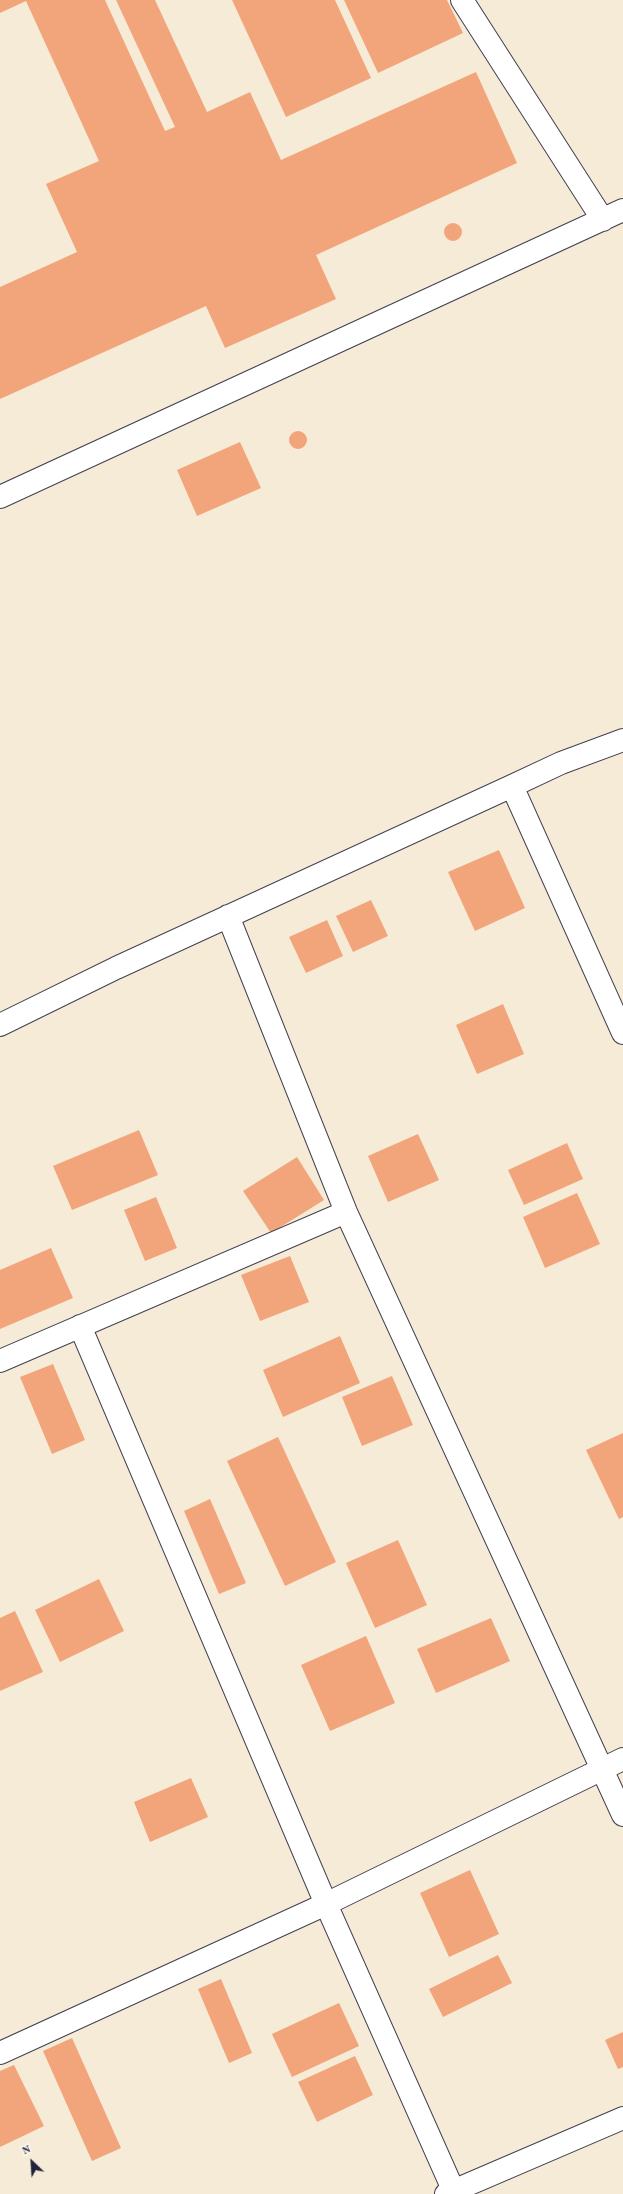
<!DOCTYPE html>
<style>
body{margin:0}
#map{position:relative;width:623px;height:2194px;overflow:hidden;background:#f6ebd7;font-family:"Old Standard TT",serif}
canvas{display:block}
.north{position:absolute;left:12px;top:2142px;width:40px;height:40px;-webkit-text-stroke:3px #fbf7ec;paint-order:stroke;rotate:335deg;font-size:11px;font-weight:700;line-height:16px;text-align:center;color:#22223b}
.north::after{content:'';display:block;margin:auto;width:14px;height:18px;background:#22223b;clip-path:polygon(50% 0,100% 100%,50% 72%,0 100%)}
</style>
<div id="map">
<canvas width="623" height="2194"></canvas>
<div class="north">N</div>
</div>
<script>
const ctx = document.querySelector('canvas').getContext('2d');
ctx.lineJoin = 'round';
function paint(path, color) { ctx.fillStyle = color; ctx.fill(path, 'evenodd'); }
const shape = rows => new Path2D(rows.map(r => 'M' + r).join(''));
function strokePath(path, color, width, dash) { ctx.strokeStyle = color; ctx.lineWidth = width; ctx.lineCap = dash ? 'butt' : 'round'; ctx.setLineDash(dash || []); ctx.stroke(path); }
paint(shape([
 [0,0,105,0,165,131,175,127,116,0,155,0,207,112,250,92,281,160,476,72,517,163,316,255,336,299,225,348,206,306,0,399,0,287,77,252,46,184,99,161,26,1,0,13],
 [232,0,335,0,371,78,286,117],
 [344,0,447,0,463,33,378,73],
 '444 232a9 9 0 1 1 18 0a9 9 0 1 1-18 0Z',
 '289 440a9 9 0 1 1 18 0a9 9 0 1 1-18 0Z',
 [240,442,261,488,197,516,177,470],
 [499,850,525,908,475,931,448,872],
 [371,900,388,936,353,952,336,916],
 [327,920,343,956,306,973,289,937],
 [503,1004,524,1054,477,1074,456,1025],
 [139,1130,158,1175,72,1210,53,1166],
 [418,1134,439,1180,388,1202,368,1156],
 [567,1143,583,1179,524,1205,508,1170],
 [297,1157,324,1200,271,1233,243,1191],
 [577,1193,600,1244,545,1268,523,1217],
 [156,1197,177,1248,145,1261,124,1210],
 [51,1248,73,1298,0,1329,0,1270],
 [290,1256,309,1302,260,1321,241,1275],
 [340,1336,360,1383,283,1417,263,1370],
 [53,1364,85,1440,52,1454,20,1377],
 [392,1376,413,1425,362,1446,342,1397],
 [623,1433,623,1517,619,1519,586,1450],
 [278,1437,336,1562,285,1586,227,1461],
 [210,1499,246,1583,219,1594,184,1511],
 [398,1540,427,1605,375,1628,346,1563],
 [99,1579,124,1631,60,1662,35,1610],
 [15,1611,43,1672,0,1691,0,1618],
 [491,1618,510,1661,436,1693,417,1649],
 [366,1636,395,1703,330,1731,301,1665],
 [191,1778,208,1817,150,1842,134,1802],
 [470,1870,499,1934,449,1957,420,1893],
 [498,1955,512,1983,443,2017,429,1989],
 [221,1979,252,2053,229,2063,198,1989],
 [339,2003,359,2046,292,2077,272,2034],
 [623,2032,623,2067,618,2069,605,2040],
 [72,2038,121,2148,92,2161,43,2051],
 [355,2056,373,2095,317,2122,298,2082],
 [14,2065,44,2126,0,2147,0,2071]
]), '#f2a47b');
const minor = shape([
 [462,0,603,220],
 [0,497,623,210],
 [512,786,623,1033],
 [228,916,346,1212,623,1815],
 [0,1025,116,968,512,786,561,763,623,740],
 [80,1326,326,1904,455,2194],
 [0,1361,346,1212],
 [0,2053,326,1904,623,1759],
 [446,2194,623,2118]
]);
strokePath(minor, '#424052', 24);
strokePath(minor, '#fff', 22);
</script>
